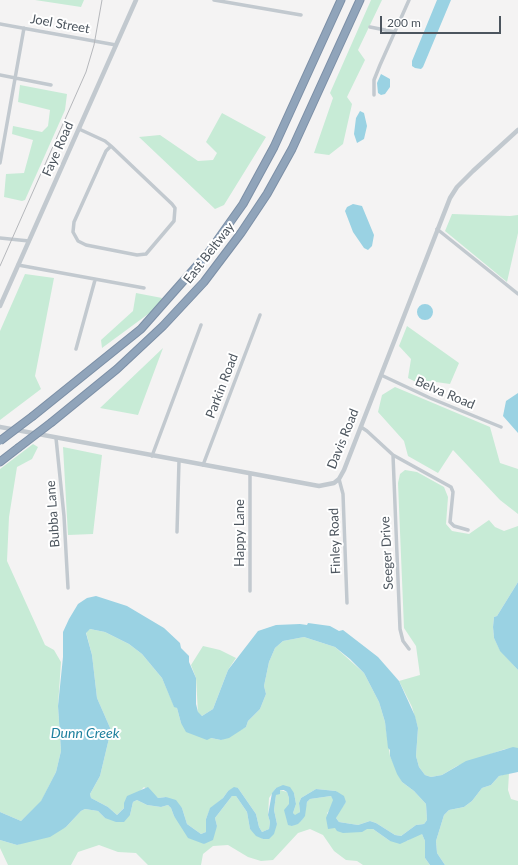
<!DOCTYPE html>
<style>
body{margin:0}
#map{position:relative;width:518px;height:865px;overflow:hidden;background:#f4f3f3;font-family:Lato,sans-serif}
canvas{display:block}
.scale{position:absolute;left:380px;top:16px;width:121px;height:18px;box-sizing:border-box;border:2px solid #4c555e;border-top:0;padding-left:5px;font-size:12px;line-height:14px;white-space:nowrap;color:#4c555e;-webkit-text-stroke:3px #fff;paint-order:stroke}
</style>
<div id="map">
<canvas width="518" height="865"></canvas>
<div class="scale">200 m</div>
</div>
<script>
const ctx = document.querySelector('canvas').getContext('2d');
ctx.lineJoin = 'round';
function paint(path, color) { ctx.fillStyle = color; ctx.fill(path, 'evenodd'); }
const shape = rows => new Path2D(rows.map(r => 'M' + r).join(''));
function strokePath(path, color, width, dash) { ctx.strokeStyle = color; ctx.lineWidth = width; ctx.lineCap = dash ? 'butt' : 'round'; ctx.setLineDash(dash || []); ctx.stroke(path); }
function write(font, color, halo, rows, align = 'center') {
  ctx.font = font + ' Lato,sans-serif'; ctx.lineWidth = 4; ctx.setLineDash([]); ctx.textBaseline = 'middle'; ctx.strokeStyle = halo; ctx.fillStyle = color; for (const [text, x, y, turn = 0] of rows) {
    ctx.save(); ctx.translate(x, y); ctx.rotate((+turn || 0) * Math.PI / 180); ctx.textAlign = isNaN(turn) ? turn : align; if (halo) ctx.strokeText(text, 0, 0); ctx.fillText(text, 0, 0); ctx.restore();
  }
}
paint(shape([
 [35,0,84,0,81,7],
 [371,0,382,0,358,50,365,60,347,97,352,104,343,144,329,155,314,153,333,98,330,93],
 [20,85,67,94,65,110,25,200,22,201,4,197,6,174,24,173,33,140,12,134,13,126,42,132,48,126,50,110,18,102],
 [222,113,266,137,224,205,215,209,139,137,160,135,198,161,213,160,217,153,206,142],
 [452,214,510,216,518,215,518,233,507,282,445,231],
 [25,274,54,278,35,376,41,389,0,420,0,331],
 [136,293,162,298,159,306,102,348,101,340,133,311],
 [407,326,459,363,450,384,429,381,426,387,408,378,411,359,399,346],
 [163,348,138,415,100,408],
 [395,387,490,427,500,463,518,469,518,514,500,500,453,450,438,473,408,456,404,441,378,412,382,395],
 [33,444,38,447,32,459,17,467,9,517,7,561,45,645,54,650,61,662,58,706,61,751,56,772,41,802,21,821,0,812,0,469],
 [63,447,102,455,93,534,68,535],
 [405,470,417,472,444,487,448,497,446,524,452,531,469,534,489,520,495,527,504,531,518,526,518,582,497,616,494,617,493,627,494,638,500,650,518,670,518,748,505,749,457,766,442,775,431,777,425,775,419,767,416,756,418,728,412,707,399,681,420,675,416,646,404,628,398,483,400,474],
 [90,629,105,632,129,644,142,654,162,678,174,706,177,708,181,723,211,738,221,740,246,727,248,721,260,709,266,694,264,686,269,662,275,648,283,641,304,637,335,647,364,673,379,702,385,722,390,756,402,782,414,791,426,804,427,820,424,824,416,825,401,836,395,835,376,823,370,821,358,825,339,822,336,818,337,814,346,802,336,791,316,789,301,798,299,803,300,812,295,816,293,813,296,804,294,793,276,788,269,798,268,815,270,822,269,829,262,832,259,827,256,814,238,788,228,791,223,798,210,809,206,819,206,832,201,834,187,824,182,808,166,797,158,798,144,787,117,815,108,807,91,798,90,794,100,776,111,730,97,698,92,655,86,632],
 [203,646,220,650,236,658,228,670,213,709,202,716,198,713,196,678,191,665],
 [509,773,508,790,511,799,518,801,518,865,445,865,437,853,436,841,444,815,449,810,464,807,472,801,482,788,491,785,499,776],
 [280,790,287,792,289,798,292,826,302,820,307,802,310,799,331,796,334,800,330,810,327,813,335,828,373,829,390,841,407,841,419,833,422,834,425,841,425,858,430,865,363,865,357,861,346,860,334,851,323,835,310,829,298,833,273,860,261,861,248,857,228,845,213,846,203,854,201,865,148,865,136,853,118,852,99,845,78,852,71,865,8,865,0,848,0,840,17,845,66,827,81,811,85,809,98,811,105,818,130,815,133,802,137,800,147,805,161,807,168,805,171,808,174,816,204,844,217,826,215,818,232,796,236,796,247,812,250,829,263,839,277,824,274,810,276,795]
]), '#c7ebd6');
paint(shape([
 [437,0,451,0,423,67,421,69,415,68,412,66,412,61],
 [381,74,390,79,390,87,385,94,381,95,378,93,377,83],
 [360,111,364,113,367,126,364,139,357,143,354,134,356,118],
 [353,204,362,206,374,235,372,246,368,250,364,248,353,232,345,211,347,207],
 '417 312a8 8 0 1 1 16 0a8 8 0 1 1-16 0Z',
 [518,393,518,433,503,416,506,401],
 [518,582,518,670,500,651,494,638,493,627,494,617,497,616],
 [96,596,127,606,164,628,180,643,181,648,189,656,189,662,196,678,196,704,198,712,202,716,213,709,228,670,258,631,276,625,300,624,307,625,308,623,330,626,339,631,343,630,378,657,399,681,415,716,418,728,416,756,419,767,425,775,431,777,442,775,466,761,513,747,518,748,518,772,499,776,491,785,482,788,472,801,464,807,449,810,444,815,436,841,437,853,445,865,430,865,425,858,425,841,422,834,400,844,390,841,373,829,367,829,362,832,343,833,337,831,335,828,328,829,326,818,333,800,331,796,310,799,307,802,305,816,302,820,298,824,292,826,288,825,284,810,289,804,289,798,287,792,284,790,280,790,280,794,276,795,274,810,277,824,274,834,269,839,263,839,256,836,250,829,247,812,236,796,232,796,215,818,217,826,213,840,204,844,188,838,174,816,171,808,168,805,161,807,147,805,137,800,133,802,130,815,124,822,116,822,105,818,98,811,85,809,81,811,66,827,50,837,17,845,0,840,0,812,21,821,41,801,56,772,61,751,58,706,63,657,63,632,69,619,78,604,87,598],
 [90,629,105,632,129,644,142,654,162,678,174,707,177,708,181,723,186,732,207,740,211,738,221,740,229,738,246,727,248,721,260,709,266,694,264,686,269,662,275,648,283,641,304,637,335,647,350,659,364,673,379,702,385,722,388,748,390,750,390,756,397,774,402,782,414,791,426,804,427,820,424,824,416,825,401,836,395,835,376,823,370,821,358,825,339,822,336,818,346,802,344,796,336,791,316,789,301,798,299,803,300,812,295,815,293,813,296,804,294,793,290,787,283,785,276,788,272,793,268,815,270,822,269,829,262,832,259,827,256,814,238,788,234,787,228,791,223,798,210,808,206,819,206,832,201,834,187,824,182,808,176,800,166,797,158,798,148,787,127,796,124,803,124,808,117,815,108,807,91,798,90,794,100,776,111,730,97,698,92,655,86,633]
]), '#9ad2e3');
const motorway = shape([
 [33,416,141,329,209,252,243,204,274,147,341,0],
 [52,422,117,369,163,326,204,282,241,233,267,194,292,149,360,0],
 [0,462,18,448]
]);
strokePath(motorway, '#7c8fa6', 9);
strokePath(shape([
 [214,0,301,15],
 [0,24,116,45],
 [370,27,395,32],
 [0,75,51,85],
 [374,95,374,80,380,65,409,0],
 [79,129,105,141,111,146,172,204,175,208,174,221,146,254,137,255,86,245,78,241,73,232,74,222,106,151,111,146],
 [0,163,24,28],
 [437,229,518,294],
 [0,238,29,241],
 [18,265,144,288],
 [76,349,95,280],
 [381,375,430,398,501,427],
 [361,427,367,431,393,455,451,487,453,492,450,522,454,526,468,530],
 [56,438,64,516,68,588],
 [393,455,400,629,403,641,409,649],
 [152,456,201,325],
 [203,465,260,315],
 [339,479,343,494,347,603],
 [177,532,179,461],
 [250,591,250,474]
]), '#c2c9cf', 3.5);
strokePath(shape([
 [0,306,136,0],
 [0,427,319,486,334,483,339,479,344,470,450,198,457,187,473,171,518,130]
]), '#c2c9cf', 4.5);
strokePath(motorway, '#90a4ba', 7);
strokePath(shape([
 [0,266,86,72,94,45,102,0]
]), '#b5b7bb', 1);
const motorwayBridge = shape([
 [0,441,33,416],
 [18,448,52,422]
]);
strokePath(motorwayBridge, '#7c8fa6', 9, []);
strokePath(motorwayBridge, '#90a4ba', 7);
write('13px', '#4c555e', '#fff', [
 ["Joel Street",60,24,10],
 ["Faye Road",58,149,-66],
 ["East Beltway",209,253,-52],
 ["Parkin Road",222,386,-69],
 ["Belva Road",445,393,23],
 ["Davis Road",343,439,-68],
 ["Bubba Lane",53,514,-94],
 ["Happy Lane",240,533,-90],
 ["Finley Road",335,541,-92],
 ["Seeger Drive",387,553,-93]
]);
write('italic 14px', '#1e809e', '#fff', [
 ["Dunn Creek",85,733]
]);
</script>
